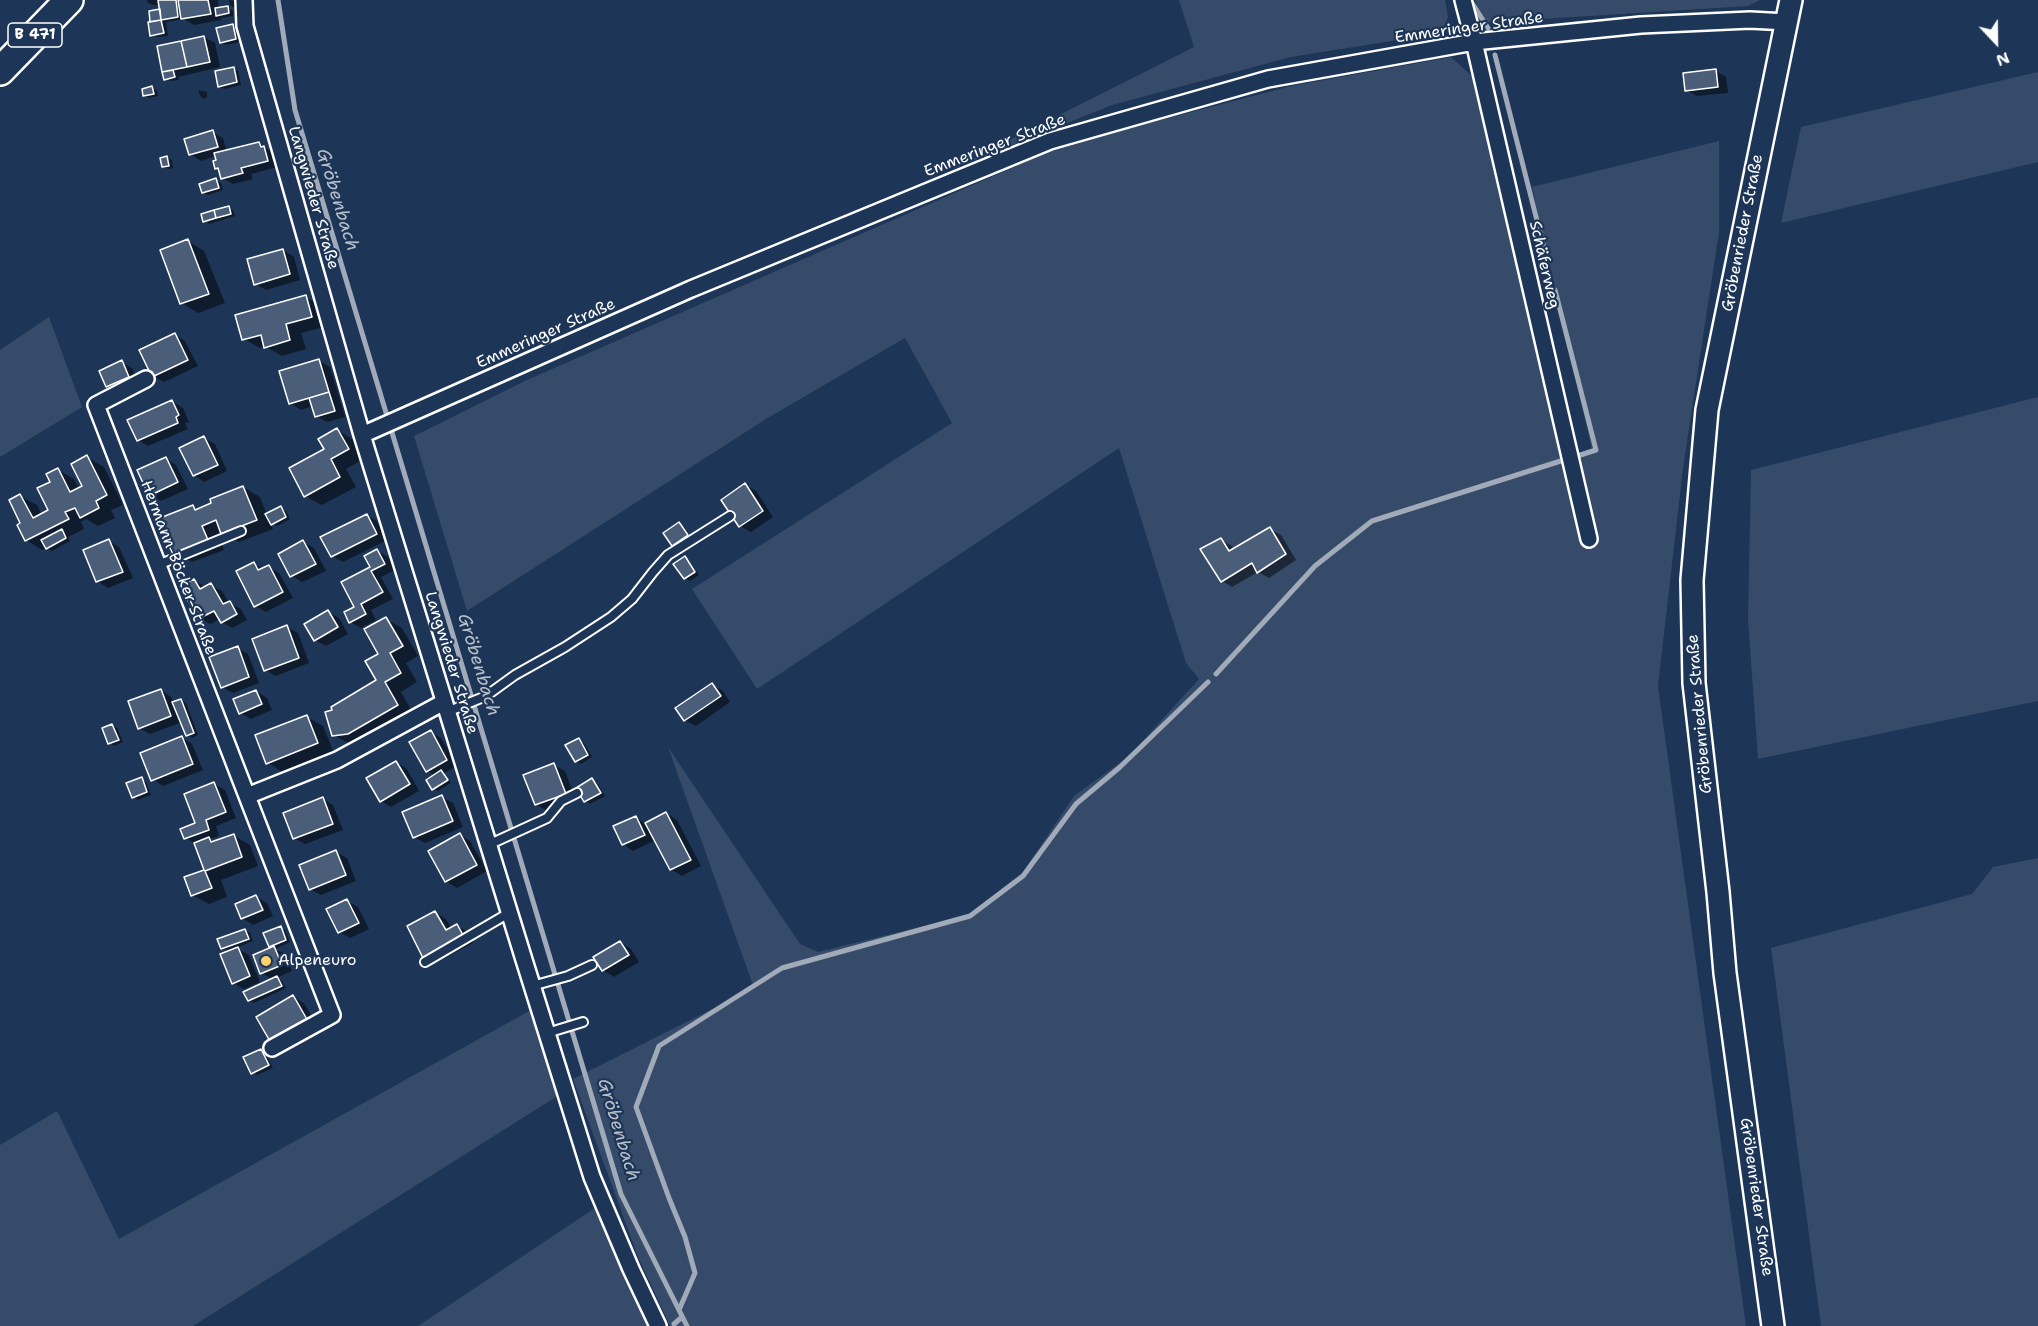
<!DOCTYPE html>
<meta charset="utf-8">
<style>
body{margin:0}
#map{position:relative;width:2038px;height:1326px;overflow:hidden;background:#1d3557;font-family:"Shantell Sans",sans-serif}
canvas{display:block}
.north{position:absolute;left:1966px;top:12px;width:60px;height:60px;-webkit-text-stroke:4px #1d3557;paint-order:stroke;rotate:158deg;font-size:16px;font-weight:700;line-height:24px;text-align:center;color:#fff}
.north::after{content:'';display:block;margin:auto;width:21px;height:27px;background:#fff;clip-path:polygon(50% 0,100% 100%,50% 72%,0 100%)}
</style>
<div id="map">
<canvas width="2038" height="1326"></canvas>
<div class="north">N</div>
</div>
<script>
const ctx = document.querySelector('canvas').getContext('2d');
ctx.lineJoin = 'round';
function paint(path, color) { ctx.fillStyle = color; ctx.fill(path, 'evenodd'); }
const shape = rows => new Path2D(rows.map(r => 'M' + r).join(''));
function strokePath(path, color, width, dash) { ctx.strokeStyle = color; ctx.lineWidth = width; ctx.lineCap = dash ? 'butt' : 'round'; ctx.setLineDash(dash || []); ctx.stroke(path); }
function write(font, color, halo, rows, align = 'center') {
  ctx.font = font + ' "Shantell Sans",sans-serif'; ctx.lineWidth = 4.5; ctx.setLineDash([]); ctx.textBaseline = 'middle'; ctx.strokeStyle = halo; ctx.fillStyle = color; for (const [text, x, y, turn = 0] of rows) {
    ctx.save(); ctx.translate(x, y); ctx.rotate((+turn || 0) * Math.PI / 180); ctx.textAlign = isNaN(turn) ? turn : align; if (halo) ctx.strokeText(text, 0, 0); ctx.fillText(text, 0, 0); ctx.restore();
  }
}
paint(shape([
 [1179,0,1445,0,1448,17,1442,33,1291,57,1112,105,950,170,1194,47],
 [1475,0,1760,0,1748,6,1479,23],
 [1451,57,1473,77,1526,282,1560,458,1592,450,1532,187,1719,141,1719,232,1683,468,1658,686,1746,1326,670,1326,638,1257,573,1079,754,988,668,747,800,944,818,952,968,915,1023,872,1074,796,1129,756,1199,679,1186,663,1119,448,757,689,692,589,952,423,905,338,766,419,467,611,414,436,527,380,1062,146,1291,86],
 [2038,72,2038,162,1781,223,1801,127],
 [49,317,82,407,0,457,0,350],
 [2038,397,2038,701,1758,759,1748,619,1751,470],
 [2038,858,2038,1326,1821,1326,1771,948,1972,894,1993,867],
 [531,1010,559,1095,193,1326,0,1326,0,1145,57,1111,119,1239],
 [595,1208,650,1326,418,1326]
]), '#364b69');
paint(shape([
 [147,0,157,0,157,5,152,5,147,2],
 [160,0,218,0,219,9,228,8,233,11,233,16,221,18,221,20,194,25,184,19,166,22,168,36,157,37,152,35,161,11],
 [229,0,239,2,240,7,235,8,230,5],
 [232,25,237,28,240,42,226,45,221,42],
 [204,37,215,43,220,67,178,77,179,80,170,81,165,79,158,47],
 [234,68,238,71,241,85,224,89,219,86],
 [1716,71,1726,77,1728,93,1697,96,1686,90],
 [152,88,157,91,158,96,149,98,145,95],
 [198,90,207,92,207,98,204,99,200,96],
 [212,132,223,138,227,152,259,143,275,154,278,167,251,174,253,179,233,184,222,178,220,170,216,168,216,156,201,161,190,154],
 [167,158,172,160,173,168,168,169,163,166],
 [216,180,221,183,223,190,208,195,203,192],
 [228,208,233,210,235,216,209,224,205,221],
 [188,241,204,251,225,303,198,313,182,303],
 [283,250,294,257,300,280,266,290,255,284],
 [305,297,322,306,328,326,301,333,306,349,282,356,266,347,260,348,244,339],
 [175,335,185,341,198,366,164,382,153,376],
 [319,361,330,367,345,417,327,422,316,416,313,406,301,410,290,403],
 [121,362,132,368,139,383,118,393,108,386,101,372],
 [172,401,183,408,189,422,185,423,188,429,148,446,138,440],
 [337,430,354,440,364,459,346,469,356,487,322,505,305,496,326,450],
 [204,438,215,444,227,471,204,482,194,475],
 [87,457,104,467,123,505,111,510,115,518,98,526,86,519,81,522,84,529,68,537,70,541,52,551,46,548,42,550,26,540,20,496,37,505,42,515,50,511,52,482,58,470,74,479,79,489,84,487],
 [165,458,176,465,188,489,161,501,150,495],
 [745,485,756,491,773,517,751,532,740,526],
 [243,487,260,497,267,515,281,508,286,511,290,519,277,526,270,522,273,529,239,542,223,533,218,535,224,550,192,562,175,553,193,507,198,510],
 [366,515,377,521,387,540,343,562,332,556],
 [679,524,684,527,692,538,678,548,673,545],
 [1270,529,1281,535,1296,560,1269,578,1258,572,1232,587,1222,581,1221,540,1232,546,1234,550],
 [109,541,119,547,133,578,108,588,97,581],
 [303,542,314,548,326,571,302,582,292,576],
 [377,551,388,557,395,570,381,577,393,599,371,610,376,620,361,628,350,622,356,608,343,583,372,568],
 [685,558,689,561,699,575,690,581,685,578],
 [254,564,264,569,269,567,279,573,293,598,266,612,255,606],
 [194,580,205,587,211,585,222,591,229,603,241,609,247,620,232,628,222,622,220,619,210,624,199,618],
 [328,612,339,618,348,634,326,646,315,640],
 [386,619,402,628,418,656,406,663,417,682,401,692,414,715,365,743,350,744,333,735,334,711,378,681],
 [287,627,298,633,309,663,276,676,265,670],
 [237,648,248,654,259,683,233,693,222,687],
 [712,685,723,691,730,702,696,726,685,720],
 [161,690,171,697,174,703,181,700,186,703,198,735,192,738,187,735,182,722,150,734,139,728],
 [256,691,267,698,272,710,251,719,240,713],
 [307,717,323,726,334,753,284,773,268,763],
 [112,726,117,728,123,742,114,746,110,743],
 [431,732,441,738,457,766,444,773,451,783,438,791,433,788,436,776,427,771],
 [182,738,192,744,203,770,163,786,152,779],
 [579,740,584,743,592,757,581,764,576,761],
 [396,762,407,769,419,791,391,807,381,801],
 [554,765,565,771,576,800,547,811,536,804],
 [141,779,146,782,151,795,138,800,133,797],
 [592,780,597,783,605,796,590,804,586,801],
 [214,784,225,790,236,818,216,826,219,836,210,839,215,842,233,835,250,845,258,866,221,880,227,897,209,904,192,895,186,878,206,871,196,844,186,838,197,824],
 [442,797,453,803,463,827,425,843,414,837],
 [323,799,333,805,343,830,305,844,294,838],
 [666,813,677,820,701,866,682,876,671,869,656,840,633,851,623,844,636,818,647,824],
 [460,835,470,841,487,871,457,888,446,881],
 [336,852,347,858,356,881,321,895,310,889],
 [256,897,267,903,273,916,253,925,242,918],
 [347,901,358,907,369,929,350,938,339,932],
 [435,912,446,919,452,929,457,926,468,932,473,943,435,963,425,957],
 [280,928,285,930,290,942,275,949,285,954,292,971,276,978,282,981,286,988,254,1003,249,1000,273,980,262,973,274,948,270,946],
 [245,930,250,933,253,941,236,948,249,955,260,982,244,989,233,983,229,952,222,948],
 [620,942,631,949,639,962,614,977,603,970],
 [293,997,304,1003,318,1027,282,1048],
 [261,1050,265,1053,273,1068,257,1075,252,1072]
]), '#0007');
strokePath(shape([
 [278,0,295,110,621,1194,687,1326],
 [1470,0,1488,28],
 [1495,55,1547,260],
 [1555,290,1596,450,1574,457],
 [1216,674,1315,566,1372,521,1567,459],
 [679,1310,695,1273,685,1237,669,1198,636,1107,659,1046,782,968,970,916,1023,876,1076,804,1120,767,1208,682],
 [674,1324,682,1317]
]), '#a0aab8', 5);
const building = shape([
 [158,0,176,0,178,17,161,20,158,0],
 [178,0,208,0,211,14,181,19,178,0],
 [228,6,229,13,216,16,215,8,228,6],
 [160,9,161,20,150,22,149,11,160,9],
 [161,20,164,33,150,36,148,22,161,20],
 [233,24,236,39,220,43,216,28,233,24],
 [204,36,210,62,187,67,181,41,204,36],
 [181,41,187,67,162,72,157,46,181,41],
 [234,67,237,82,218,87,215,71,234,67],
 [1716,69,1718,87,1685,91,1683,73,1716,69],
 [173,70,175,77,164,80,162,72,173,70],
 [152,86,154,94,143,96,142,89,152,86],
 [213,130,218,147,189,155,184,139,213,130],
 [259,142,261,147,264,146,268,161,241,168,243,173,221,179,218,168,215,169,213,161,216,160,214,153,259,142],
 [167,156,169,166,162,167,160,158,167,156],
 [216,178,219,188,202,193,199,184,216,178],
 [229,206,231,214,216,218,214,210,229,206],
 [214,210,216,218,203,222,201,214,214,210],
 [188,239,209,294,180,304,160,250,188,239],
 [283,249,290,274,254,285,247,259,283,249],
 [306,295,312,317,286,324,290,340,264,348,261,335,242,340,235,315,306,295],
 [175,333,188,360,152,377,139,350,175,333],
 [319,359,329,392,289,404,279,371,319,359],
 [122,360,129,377,106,387,99,371,122,360],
 [329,392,335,411,315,417,309,398,329,392],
 [172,400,179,415,176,417,178,423,137,441,127,420,172,400],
 [337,428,349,449,331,459,340,477,304,497,289,468,324,449,318,439,337,428],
 [204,436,218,465,193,476,179,448,204,436],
 [87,455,107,495,96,501,99,508,80,518,75,508,65,512,69,519,25,541,17,525,20,523,9,500,20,494,33,518,48,510,37,488,50,482,46,474,58,468,70,492,82,486,71,464,87,455],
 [166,457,178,482,149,496,137,470,166,457],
 [745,483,763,511,739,527,721,500,745,483],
 [243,486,257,520,221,534,216,520,202,526,208,540,174,554,160,518,193,505,195,510,211,503,210,499,243,486],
 [281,506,286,517,271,525,265,514,281,506],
 [367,514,377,534,331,557,320,537,367,514],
 [679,522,688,535,672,546,663,533,679,522],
 [1270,527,1286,554,1257,573,1252,563,1221,582,1200,549,1221,538,1229,551,1270,527],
 [62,529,66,538,46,549,41,540,62,529],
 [109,539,123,572,96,582,83,550,109,539],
 [303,540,316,564,290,577,278,554,303,540],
 [377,549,385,564,371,571,383,592,361,604,366,614,349,623,344,612,354,607,341,582,370,567,364,556,377,549],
 [685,556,695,572,684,579,673,564,685,556],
 [254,562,258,570,269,565,283,592,254,607,236,571,254,562],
 [194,579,200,589,211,583,223,604,230,601,237,614,221,623,214,611,198,619,180,586,194,579],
 [328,610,338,627,314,641,304,624,328,610],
 [386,617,403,646,390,653,401,673,385,682,398,705,348,734,332,736,325,712,332,710,331,707,376,680,365,661,378,654,364,629,386,617],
 [287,625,299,658,264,671,252,639,287,625],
 [238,646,249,677,221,688,209,657,238,646],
 [712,683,721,696,684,721,675,708,712,683],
 [161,689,171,716,138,729,128,701,161,689],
 [256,690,262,704,239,714,233,699,256,690],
 [181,699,194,733,186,736,172,702,181,699],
 [307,715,318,743,266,764,255,735,307,715],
 [112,724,119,740,108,744,102,728,112,724],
 [431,730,447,760,426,772,409,742,431,730],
 [182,736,193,764,151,781,140,753,182,736],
 [579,738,588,755,575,762,565,745,579,738],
 [396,761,410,784,380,802,366,778,396,761],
 [554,763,566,794,535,805,523,775,554,763],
 [441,770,448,780,432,790,426,780,441,770],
 [142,777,147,792,132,798,126,783,142,777],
 [592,778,601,793,584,802,576,788,592,778],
 [214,782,226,812,206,820,209,830,184,839,180,829,195,823,184,794,214,782],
 [442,795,453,821,413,838,402,812,442,795],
 [323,797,333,824,293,839,283,813,323,797],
 [666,812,691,860,670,870,645,823,666,812],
 [636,816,645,835,622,845,613,826,636,816],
 [460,833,477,865,445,882,428,851,460,833],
 [234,834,242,857,205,871,212,888,191,896,184,877,204,870,194,843,209,837,211,842,234,834],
 [336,850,346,875,309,890,299,865,336,850],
 [256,895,263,910,241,919,235,904,256,895],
 [347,899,359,923,338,933,326,909,347,899],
 [435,911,446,930,457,924,464,937,423,958,407,926,435,911],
 [281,926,286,940,269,947,263,933,281,926],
 [245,929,249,939,221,949,217,939,245,929],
 [620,941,629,955,602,971,593,957,620,941],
 [274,946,282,965,260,974,253,955,274,946],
 [238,947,250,976,232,984,220,954,238,947],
 [277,976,282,986,248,1001,243,992,277,976],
 [293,995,308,1021,271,1043,256,1017,293,995],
 [261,1049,269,1065,251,1074,243,1057,261,1049]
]);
paint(building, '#4a5d79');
strokePath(building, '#fff', 1.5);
const lane = shape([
 [158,565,241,531],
 [447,712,486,696,515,675,565,647,611,617,632,599,653,572,668,555,730,516],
 [488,845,547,818,561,801,577,793],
 [425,962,509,913],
 [532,986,568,976,592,965],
 [547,1033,583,1022]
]);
const street = shape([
 [244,0,245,26,362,435,525,963,592,1177,631,1269,658,1326],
 [1463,0,1474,42,1589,539],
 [146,379,96,405,247,796],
 [362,435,691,289,1050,141,1268,79,1474,42,1641,25,1750,20,1787,22],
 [272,1048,332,1015,247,796,337,760,444,702]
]);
const secondary = shape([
 [1773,1326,1725,973,1718,892,1694,683,1692,580,1707,410,1791,0]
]);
const highway = shape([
 [0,71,69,0]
]);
strokePath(lane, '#fff', 12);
strokePath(street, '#fff', 20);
strokePath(secondary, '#fff', 26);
strokePath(highway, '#fff', 32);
strokePath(lane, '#1d3557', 8);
strokePath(street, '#1d3557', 15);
strokePath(secondary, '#1d3557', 21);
strokePath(highway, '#1d3557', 27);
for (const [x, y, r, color] of [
 [266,961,6,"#ffd166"]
]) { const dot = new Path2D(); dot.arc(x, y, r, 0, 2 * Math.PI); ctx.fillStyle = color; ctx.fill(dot); strokePath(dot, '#1d3557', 2); }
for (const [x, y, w] of [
 [35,35,54]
]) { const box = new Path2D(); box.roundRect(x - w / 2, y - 12, w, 24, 4.5); ctx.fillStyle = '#1d3557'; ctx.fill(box); strokePath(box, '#fff', 1.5); }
write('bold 15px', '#fff', null, [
 ["B 471",35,35]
]);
write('16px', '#fff', '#1d3557', [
 ["Emmeringer Straße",1469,28,-8],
 ["Emmeringer Straße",995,146,-21],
 ["Langwieder Straße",313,198,74],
 ["Gröbenrieder Straße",1743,233,-79],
 ["Schäferweg",1544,265,77],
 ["Emmeringer Straße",546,334,-24],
 ["Hermann-Böcker-Straße",178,568,69],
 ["Langwieder Straße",451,663,73],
 ["Gröbenrieder Straße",1700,714,-95],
 ["Gröbenrieder Straße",1756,1197,82]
]);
write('16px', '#fff', '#1d3557', [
 ["Alpeneuro",278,961]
], 'left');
write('italic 18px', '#b8c0ca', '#1d3557', [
 ["Gröbenbach",337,200,73],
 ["Gröbenbach",478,665,73],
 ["Gröbenbach",618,1130,73]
]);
</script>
